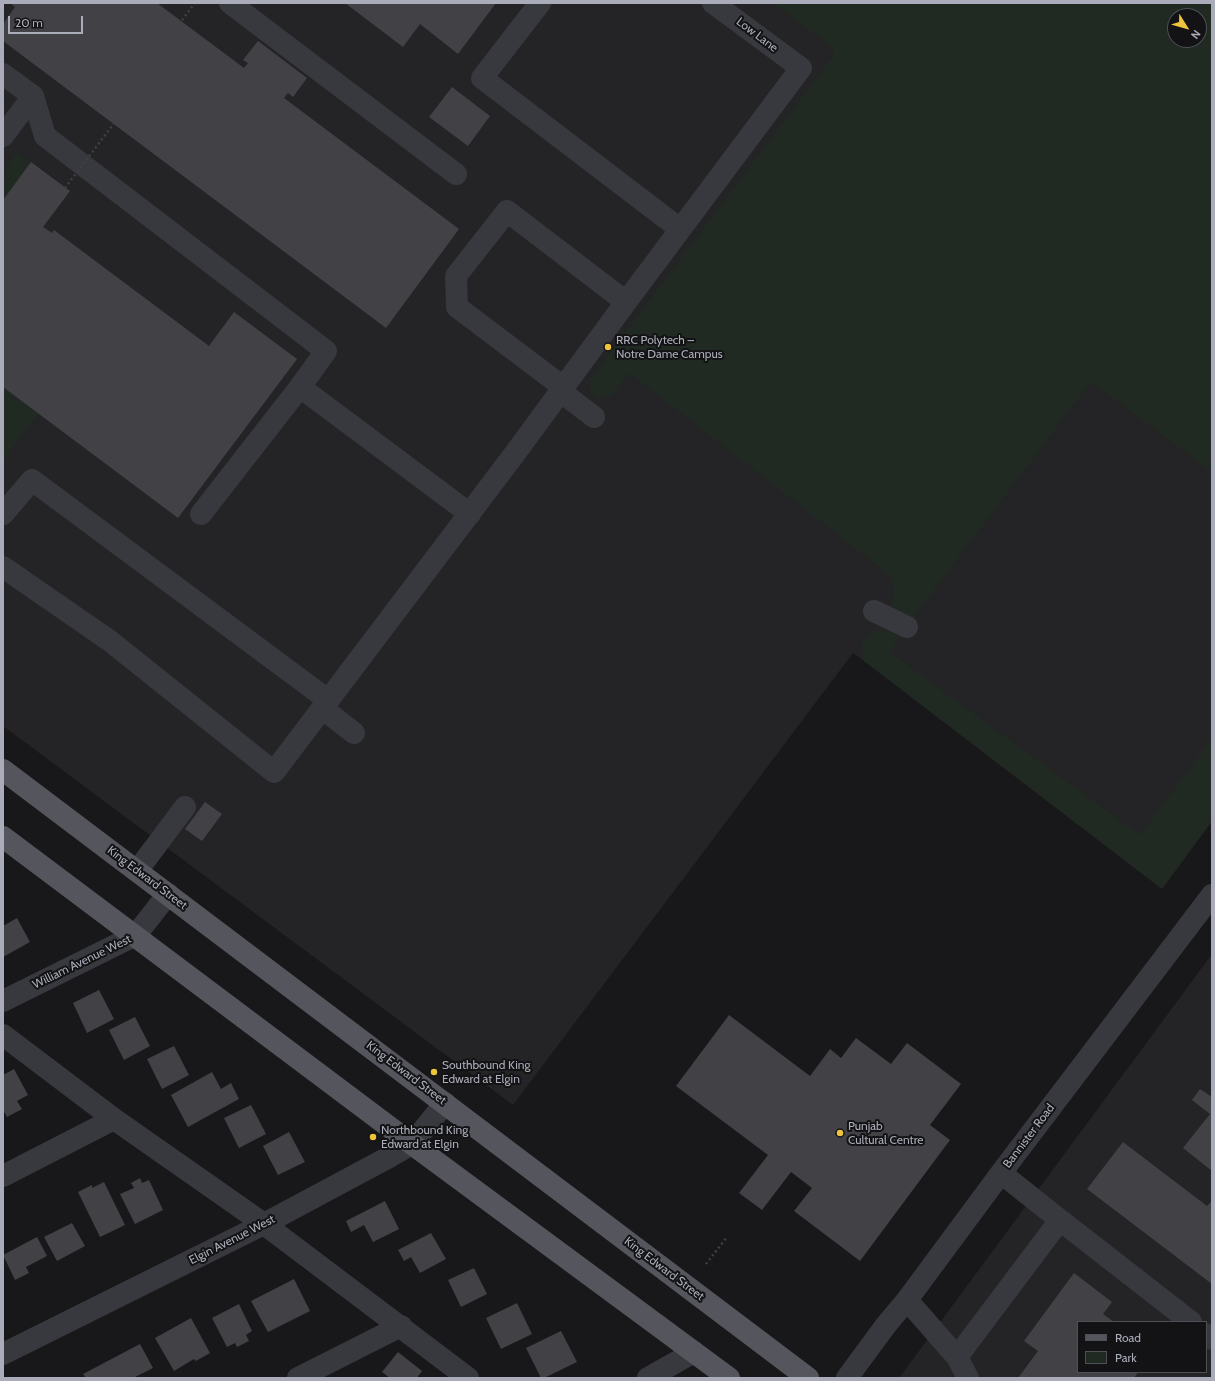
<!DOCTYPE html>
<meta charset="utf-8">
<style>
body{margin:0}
#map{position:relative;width:1215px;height:1381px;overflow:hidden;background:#181719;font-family:Cabin,sans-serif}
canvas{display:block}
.frame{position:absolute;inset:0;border:4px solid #aaadb9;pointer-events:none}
.legend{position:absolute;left:1077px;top:1321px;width:130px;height:52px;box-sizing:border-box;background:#131214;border:1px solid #4f5056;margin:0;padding:5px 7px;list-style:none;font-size:12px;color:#aaadb9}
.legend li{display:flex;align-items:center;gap:8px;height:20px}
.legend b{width:20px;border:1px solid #4f5056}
.north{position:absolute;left:1167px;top:8px;width:40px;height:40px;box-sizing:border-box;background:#131214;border:1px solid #4f5056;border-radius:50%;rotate:127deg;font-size:11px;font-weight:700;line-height:16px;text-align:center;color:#aaadb9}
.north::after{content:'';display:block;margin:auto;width:14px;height:18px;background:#edc43c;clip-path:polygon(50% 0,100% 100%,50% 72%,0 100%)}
.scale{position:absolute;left:8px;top:16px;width:75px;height:18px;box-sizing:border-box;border:2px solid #aaadb9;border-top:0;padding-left:5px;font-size:12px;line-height:14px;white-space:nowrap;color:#aaadb9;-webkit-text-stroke:3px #131214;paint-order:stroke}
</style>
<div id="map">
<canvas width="1215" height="1381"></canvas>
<div class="frame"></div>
<ul class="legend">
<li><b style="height:5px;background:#55555d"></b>Road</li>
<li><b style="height:11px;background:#212923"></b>Park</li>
</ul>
<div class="north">N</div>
<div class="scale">20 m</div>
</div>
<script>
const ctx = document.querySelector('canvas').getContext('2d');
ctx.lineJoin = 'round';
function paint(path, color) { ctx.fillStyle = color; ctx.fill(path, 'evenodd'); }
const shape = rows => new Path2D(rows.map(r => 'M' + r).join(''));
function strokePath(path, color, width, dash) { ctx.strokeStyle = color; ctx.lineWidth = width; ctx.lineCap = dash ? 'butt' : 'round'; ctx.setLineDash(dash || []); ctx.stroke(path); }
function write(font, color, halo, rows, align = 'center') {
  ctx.font = font + ' Cabin,sans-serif'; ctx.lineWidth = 4; ctx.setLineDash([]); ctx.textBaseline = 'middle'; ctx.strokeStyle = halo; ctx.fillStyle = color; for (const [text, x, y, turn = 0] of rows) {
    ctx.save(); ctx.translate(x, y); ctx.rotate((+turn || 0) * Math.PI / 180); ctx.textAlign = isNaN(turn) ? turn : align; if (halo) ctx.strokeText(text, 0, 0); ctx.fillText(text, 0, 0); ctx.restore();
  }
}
paint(shape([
 [3,3,1212,3,1212,821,1162,889,864,661,853,653,513,1105,3,726],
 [1175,16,1199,16,1199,40,1175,40],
 [1212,954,1212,1378,899,1378],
 [1078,1322,1206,1322,1206,1372,1078,1372]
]), '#242326');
paint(shape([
 [773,3,1212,3,1212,472,1091,382,912,620,890,609,893,597,893,584,888,574,629,373,613,394,604,397,598,398,593,394,590,388,590,379,832,57,834,50,831,46],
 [1175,16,1199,16,1199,40,1175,40],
 [17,152,31,162,3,200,3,171],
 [3,387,39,414,3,460],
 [883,629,900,636,891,653,1140,835,1212,738,1212,821,1162,889,864,661,861,642,871,631]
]), '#212923');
paint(shape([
 [10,3,157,3,244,68,248,63,243,60,258,41,307,78,293,97,288,93,284,98,459,229,386,328,3,41,3,24,15,7],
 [345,3,496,3,458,54,420,24,403,47],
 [452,87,490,116,468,146,429,117],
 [31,162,70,191,43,227,52,233,54,230,209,346,234,312,297,359,178,518,3,387,3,200],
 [205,802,222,814,202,841,185,829],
 [17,918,30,942,3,957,3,926],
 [99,990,114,1019,87,1033,73,1003],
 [729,1015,810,1076,830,1049,841,1058,856,1038,891,1064,907,1043,961,1084,930,1125,950,1140,860,1261,794,1211,812,1188,791,1172,762,1210,739,1193,768,1155,676,1086],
 [135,1017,150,1046,124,1060,109,1030],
 [174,1046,189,1075,162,1089,147,1059],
 [14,1069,28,1095,17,1101,22,1109,7,1117,3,1110,3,1075],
 [212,1072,221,1089,231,1083,239,1099,188,1127,171,1095],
 [1200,1089,1212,1097,1212,1171,1183,1148,1210,1114,1192,1100],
 [251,1105,266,1134,239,1148,224,1118],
 [289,1132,305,1162,278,1175,263,1146],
 [1123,1142,1207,1206,1212,1201,1212,1284,1087,1189],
 [140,1178,142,1183,149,1180,163,1210,135,1224,120,1194,134,1188,131,1183],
 [104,1182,125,1225,100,1237,78,1192,92,1185,92,1188],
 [385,1201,399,1229,373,1242,364,1225,351,1232,346,1221],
 [72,1223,85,1246,57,1261,44,1237],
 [431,1233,446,1259,420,1273,411,1257,404,1261,398,1250],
 [37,1237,47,1256,26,1267,29,1273,15,1280,3,1255],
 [474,1268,487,1294,461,1307,448,1280],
 [1074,1273,1112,1302,1103,1314,1114,1322,1078,1322,1078,1372,1138,1372,1134,1378,1018,1378,1038,1351,1024,1341],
 [294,1279,310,1311,268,1332,251,1301],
 [517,1303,532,1334,501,1349,486,1318],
 [239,1304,252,1331,246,1335,249,1341,237,1347,235,1343,227,1347,212,1318],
 [191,1318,210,1353,196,1361,194,1359,174,1371,155,1338],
 [561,1331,577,1362,544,1378,541,1378,526,1348],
 [140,1344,153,1368,133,1378,86,1378,83,1374],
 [398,1352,422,1371,417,1378,390,1378,382,1372]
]), '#424246');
strokePath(shape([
 [176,28,195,3],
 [706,1264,727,1237]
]), '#3e4045', 2.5, [2, 3]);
strokePath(shape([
 [230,3,456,174],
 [540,3,482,78,680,229],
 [3,74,33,96,45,136,326,351,300,387,201,514],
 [3,136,33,96],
 [300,387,470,514],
 [563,387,457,307,456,276,507,211,626,302],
 [560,391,594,417],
 [3,514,32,480,328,700],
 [3,567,110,641,274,772,516,452,626,302,801,68,713,3],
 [874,611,907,627],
 [322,708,354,733],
 [137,871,185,807],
 [3,1001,136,935,168,894],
 [3,1035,114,1119,264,1224,468,1378],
 [1001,1173,1060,1220],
 [3,1176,114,1119],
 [907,1300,957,1357,968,1378],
 [1206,1334,1212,1339],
 [3,1354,264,1224,391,1156,412,1144,445,1103],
 [957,1357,1060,1220,1191,1322],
 [298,1378,401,1326],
 [648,1378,694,1352],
 [847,1378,886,1325,907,1300,1001,1173,1212,895]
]), '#38393e', 22);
strokePath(shape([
 [3,770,808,1378],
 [3,837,412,1144,729,1378]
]), '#55555d', 22);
strokePath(shape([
 [65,188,118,118]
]), '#3e4045', 2.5, [2, 3]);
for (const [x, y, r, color] of [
 [608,347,4,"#edc43c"],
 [434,1072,4,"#edc43c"],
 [840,1133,4,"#edc43c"],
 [373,1137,4,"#edc43c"]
]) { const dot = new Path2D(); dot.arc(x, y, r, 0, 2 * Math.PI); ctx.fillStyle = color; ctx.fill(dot); strokePath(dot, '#131214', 1.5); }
write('12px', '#aaadb9', '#131214', [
 ["Low Lane",757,35,37],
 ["King Edward Street",147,878,37],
 ["William Avenue West",82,962,-26],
 ["King Edward Street",406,1073,37],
 ["Bannister Road",1029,1136,-53],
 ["Elgin Avenue West",232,1240,-27],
 ["King Edward Street",664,1269,37]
]);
write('12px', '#aaadb9', '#131214', [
 ["RRC Polytech –",616,340],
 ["Notre Dame Campus",616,354],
 ["Southbound King",442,1065],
 ["Edward at Elgin",442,1079],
 ["Punjab",848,1126],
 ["Cultural Centre",848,1140],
 ["Northbound King",381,1130],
 ["Edward at Elgin",381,1144]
], 'left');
</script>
